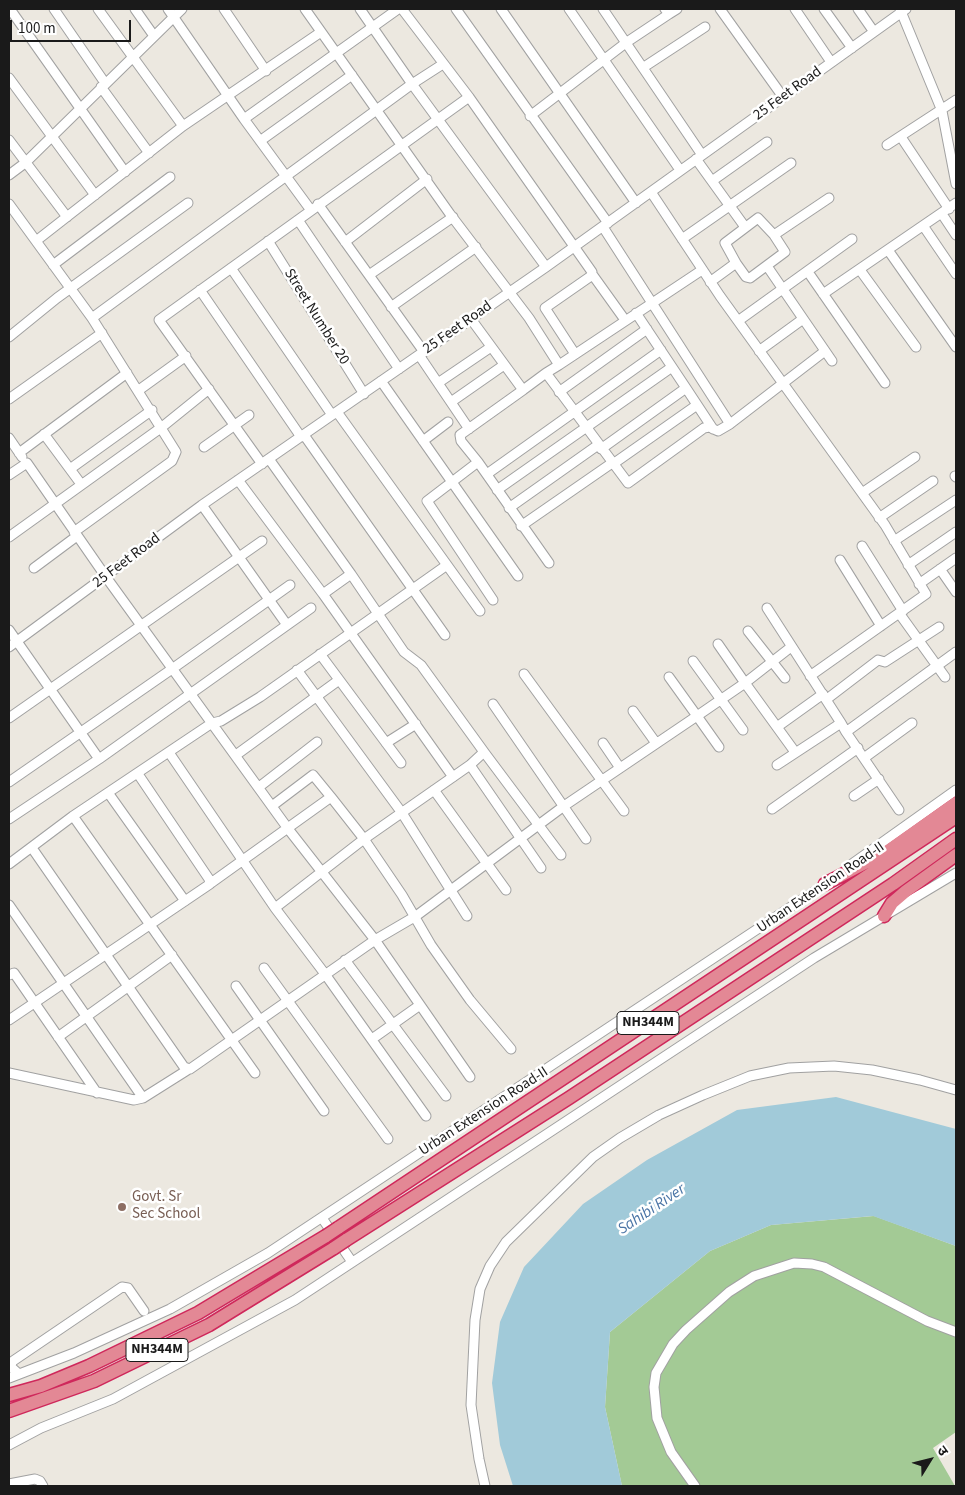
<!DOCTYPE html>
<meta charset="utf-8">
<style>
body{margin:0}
#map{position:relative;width:965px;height:1495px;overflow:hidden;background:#ece8e0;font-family:"Source Sans 3","Noto Sans Devanagari",sans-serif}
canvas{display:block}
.frame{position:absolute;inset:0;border:10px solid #1a1a1a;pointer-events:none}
.north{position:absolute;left:905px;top:1435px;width:50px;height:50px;-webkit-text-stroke:4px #fff;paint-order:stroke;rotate:54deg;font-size:14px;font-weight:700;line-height:20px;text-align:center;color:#1a1a1a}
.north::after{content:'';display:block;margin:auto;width:18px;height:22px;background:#1a1a1a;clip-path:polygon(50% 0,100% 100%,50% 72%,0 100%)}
.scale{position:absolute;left:10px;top:20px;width:121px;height:22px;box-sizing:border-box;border:2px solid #1a1a1a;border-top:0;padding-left:6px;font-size:15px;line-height:18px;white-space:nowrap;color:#1a1a1a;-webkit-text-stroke:4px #fff;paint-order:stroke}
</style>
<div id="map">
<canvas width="965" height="1495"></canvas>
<div class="frame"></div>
<div class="north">उ</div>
<div class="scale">100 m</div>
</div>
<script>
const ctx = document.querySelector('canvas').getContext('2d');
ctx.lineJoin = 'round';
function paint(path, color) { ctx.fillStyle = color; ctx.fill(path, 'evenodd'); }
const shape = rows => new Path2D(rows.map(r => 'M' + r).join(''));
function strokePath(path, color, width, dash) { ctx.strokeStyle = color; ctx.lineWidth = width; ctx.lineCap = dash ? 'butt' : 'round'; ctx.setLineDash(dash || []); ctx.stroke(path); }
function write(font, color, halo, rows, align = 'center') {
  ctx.font = font + ' "Source Sans 3",sans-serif'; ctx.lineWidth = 5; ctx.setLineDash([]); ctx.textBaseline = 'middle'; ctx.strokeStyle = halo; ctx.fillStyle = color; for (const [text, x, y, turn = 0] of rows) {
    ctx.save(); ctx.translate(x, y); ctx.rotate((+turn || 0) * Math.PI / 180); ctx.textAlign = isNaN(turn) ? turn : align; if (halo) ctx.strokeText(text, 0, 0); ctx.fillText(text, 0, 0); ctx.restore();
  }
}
paint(shape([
 [874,1216,956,1246,956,1432,933,1448,955,1486,622,1486,605,1407,610,1332,710,1251,771,1225]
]), '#a3ca95');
paint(shape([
 [836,1097,956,1129,956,1246,873,1216,771,1225,710,1251,610,1332,605,1407,622,1486,513,1486,500,1445,492,1383,500,1322,524,1267,583,1204,647,1160,737,1110]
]), '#a1cad9');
const minor = shape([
 [10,9,125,172],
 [54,9,105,83],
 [98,9,183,126],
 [135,9,154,36],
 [168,9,244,119,310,209],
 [224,9,266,71],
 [305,9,450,214,529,318,559,365,546,373,628,483,704,428,709,427,718,431,730,424,603,227],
 [360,9,412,84,546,267],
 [402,9,469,97,592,272,591,276,545,308,575,354],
 [456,9,608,223],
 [501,9,636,203],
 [569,9,680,170],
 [603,9,702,155],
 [665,9,669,14,677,9],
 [720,9,783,97],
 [795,9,831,62],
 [824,9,852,48],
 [858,9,874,32],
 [900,9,942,111,956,184],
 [644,67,705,27],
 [9,78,95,195],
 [101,87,149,153],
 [530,116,627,42,669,14],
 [244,119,398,9],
 [901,137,949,209],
 [9,140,67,217],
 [260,141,352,75],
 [887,145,956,100],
 [696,159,745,227],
 [9,175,25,163,182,9],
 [712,181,767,142],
 [651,192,720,296,885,525,926,594,810,676],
 [9,204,92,318,176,452,172,461,74,532],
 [318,204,424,352],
 [942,214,956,235],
 [298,220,399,369],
 [924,227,956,274],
 [682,239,791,163],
 [36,241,183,126,321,32],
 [268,241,364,394],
 [345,242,427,179],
 [888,250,956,347],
 [736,263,746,277,750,278,785,252,774,235],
 [53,265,170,177],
 [767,266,832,361],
 [231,268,332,415],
 [860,270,916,347],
 [808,272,885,383],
 [592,274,625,320],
 [369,275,453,217],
 [710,282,736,263,725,243,758,218,774,235,829,198],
 [200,290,301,437],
 [823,294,956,203],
 [391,307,476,247],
 [92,318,412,84,443,64],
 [471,319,523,390,546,373],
 [738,321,852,239],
 [9,337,57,298,188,203],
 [759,351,803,319],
 [419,355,469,429],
 [559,365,702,270],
 [381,381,518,576],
 [438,383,491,347],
 [686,388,713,429],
 [139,390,186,356],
 [559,392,647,329],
 [9,399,102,333],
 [451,402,504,365],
 [337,412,480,611],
 [730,424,825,351],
 [44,434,81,484],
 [304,435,445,635],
 [9,438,22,457],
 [423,441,448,422],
 [204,447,249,415],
 [601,449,686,388,636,313],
 [19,453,127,373],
 [269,459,351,574,323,594],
 [478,462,461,441,460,435,523,390],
 [262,464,159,320,469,97],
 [613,464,697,405],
 [70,469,152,410],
 [487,474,661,350],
 [9,475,27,463,106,577,289,830,375,940,470,1077],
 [955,476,956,477],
 [238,480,323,594,453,777],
 [497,490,672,367],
 [862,493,915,457],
 [202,505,287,625],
 [509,508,598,445],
 [879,518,933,481],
 [521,526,612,463],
 [9,537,162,427,209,389],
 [894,541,956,500],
 [862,546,903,611],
 [840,560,881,626],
 [908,565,956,532],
 [34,568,77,536],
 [940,569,956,592],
 [919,584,956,558],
 [493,600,427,501,478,462,549,563],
 [767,608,841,723,777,765],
 [899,613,945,677],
 [9,630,99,759],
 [748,631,785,678],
 [718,644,745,683,697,716,719,747],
 [9,647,202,505,546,267,906,9],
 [791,647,745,683,795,752],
 [320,654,401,763],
 [693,661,743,730],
 [297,670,402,813,467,916],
 [524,674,624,811],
 [827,699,878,660,885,662,939,627],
 [493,704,586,839],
 [633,711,656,743],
 [9,718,262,541],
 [841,723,846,732,956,652],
 [777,727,823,694],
 [846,732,899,810],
 [386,743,416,724],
 [603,743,620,768],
 [484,752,561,855],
 [170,754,275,908,325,974,426,1116],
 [236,755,339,680],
 [864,758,912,723],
 [470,765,541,868],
 [9,782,172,669,290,585],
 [259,787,317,742],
 [434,790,506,890],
 [109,794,185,901],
 [854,796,879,779],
 [272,806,313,775,331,797],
 [772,809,858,748],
 [73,816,255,1073],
 [9,819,99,759,311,608],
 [32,848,184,1067,190,1069,375,940,416,916,564,806,697,716,669,677],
 [9,864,73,816,212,723,221,721,260,697,447,565],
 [852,864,956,790],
 [211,883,331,797,364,839,402,895,431,945,470,1000,511,1049],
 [9,905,143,1098],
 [275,908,364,839,470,765,484,752,421,665,404,652,351,574],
 [345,960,446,1096],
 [264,968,388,1139],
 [9,975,14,973,97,1093],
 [236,986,324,1111],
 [9,1020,210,884,209,879,138,774],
 [58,1037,172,955],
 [372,1039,420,1005],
 [9,1073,134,1100,143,1098,189,1069],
 [322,1218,352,1262],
 [19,1374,10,1366,13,1361,122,1287,128,1288,144,1311],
 [9,1378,74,1353,170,1309,268,1253,830,881],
 [9,1445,41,1428,113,1399,295,1300,814,958,956,873],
 [9,1484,35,1479,40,1481,43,1486],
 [485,1486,479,1459,471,1405,475,1320,480,1289,490,1266,506,1242,593,1157,620,1138,659,1115,703,1095,750,1076,789,1068,834,1066,872,1070,920,1080,956,1090],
 [695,1486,671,1452,657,1418,654,1387,656,1373,673,1344,686,1330,729,1292,754,1276,794,1263,812,1264,824,1267,927,1321,956,1332]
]);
const highway = shape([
 [825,884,888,851,956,803],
 [884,916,892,903,906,891,956,855],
 [338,1228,956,817],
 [346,1240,569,1098,893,884,956,839],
 [9,1395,41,1386,89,1366,198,1313,326,1236],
 [9,1411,94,1381,209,1325,334,1248]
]);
strokePath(minor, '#a1a1a1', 11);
strokePath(highway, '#cf285b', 15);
strokePath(minor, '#fff', 9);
strokePath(highway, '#e38895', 12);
const highwayBridge = shape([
 [326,1236,338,1228],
 [334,1248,346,1240]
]);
strokePath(highwayBridge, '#cf285b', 15, []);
strokePath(highwayBridge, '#e38895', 12);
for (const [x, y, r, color] of [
 [122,1207,5,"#8d6e63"]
]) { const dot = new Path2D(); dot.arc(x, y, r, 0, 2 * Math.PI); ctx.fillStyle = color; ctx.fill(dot); strokePath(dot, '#fff', 2); }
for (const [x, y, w] of [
 [648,1023,62],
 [157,1350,62]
]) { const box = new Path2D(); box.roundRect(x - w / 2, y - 11.5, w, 23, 4); ctx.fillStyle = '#fff'; ctx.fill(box); strokePath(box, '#1a1a1a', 1); }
write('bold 14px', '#1a1a1a', null, [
 ["NH344M",648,1023],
 ["NH344M",157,1350]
]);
write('15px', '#1a1a1a', '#fff', [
 ["25 Feet Road",788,94,-36],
 ["Street Number 20",316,317,58],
 ["25 Feet Road",458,328,-35],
 ["25 Feet Road",127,561,-37],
 ["Urban Extension Road-II",821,888,-34],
 ["Urban Extension Road-II",484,1112,-33]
]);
write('15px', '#785e54', '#fff', [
 ["Govt. Sr",132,1198],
 ["Sec School",132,1215]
], 'left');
write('italic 16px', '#4b75a6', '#fff', [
 ["Sahibi River",652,1210,-34]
]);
</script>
